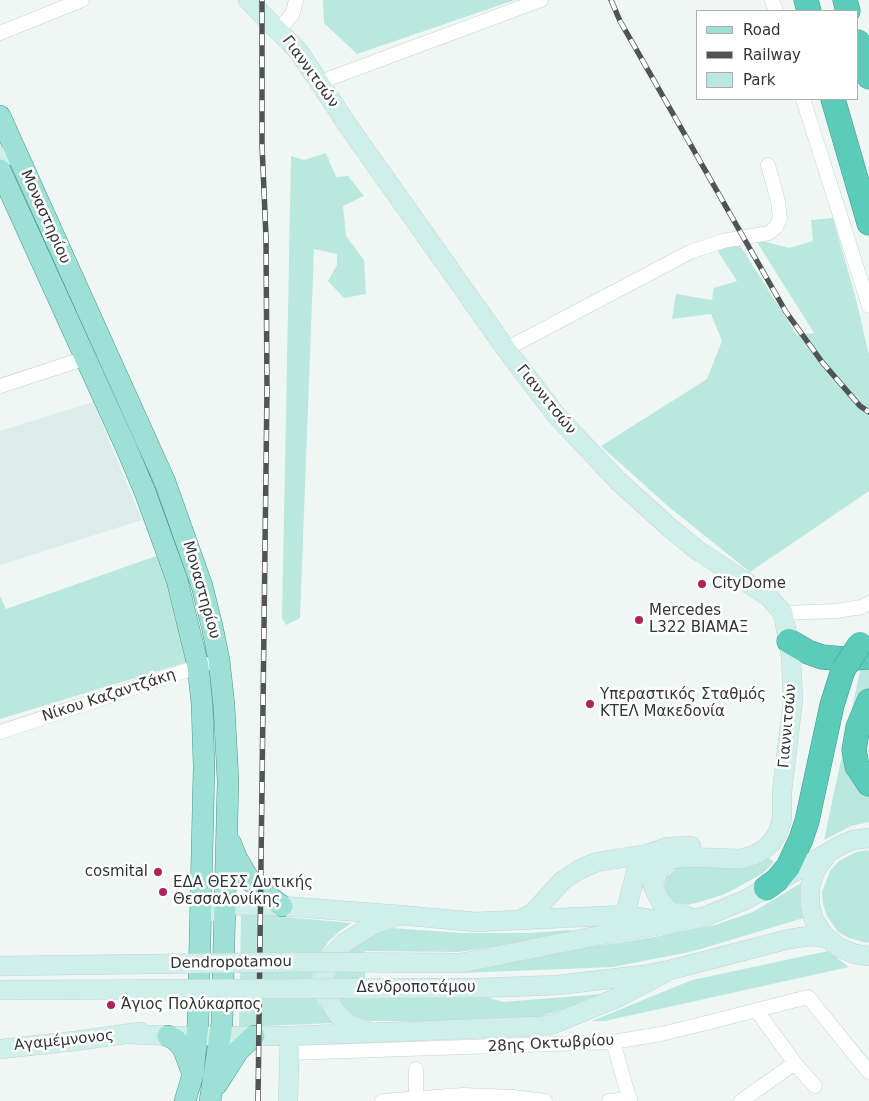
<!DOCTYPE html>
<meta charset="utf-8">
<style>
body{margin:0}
#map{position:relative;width:869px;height:1101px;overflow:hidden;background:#eff7f5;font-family:"DejaVu Sans",sans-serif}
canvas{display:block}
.legend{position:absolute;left:696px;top:10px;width:162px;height:90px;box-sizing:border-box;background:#fff;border:1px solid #adaeae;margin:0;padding:6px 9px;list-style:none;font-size:15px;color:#323535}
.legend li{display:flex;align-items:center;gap:10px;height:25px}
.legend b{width:25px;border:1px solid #adaeae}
</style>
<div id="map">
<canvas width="869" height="1101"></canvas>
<ul class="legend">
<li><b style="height:6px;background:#9de0d6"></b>Road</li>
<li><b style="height:6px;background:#505454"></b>Railway</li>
<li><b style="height:14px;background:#bae8df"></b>Park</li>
</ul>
</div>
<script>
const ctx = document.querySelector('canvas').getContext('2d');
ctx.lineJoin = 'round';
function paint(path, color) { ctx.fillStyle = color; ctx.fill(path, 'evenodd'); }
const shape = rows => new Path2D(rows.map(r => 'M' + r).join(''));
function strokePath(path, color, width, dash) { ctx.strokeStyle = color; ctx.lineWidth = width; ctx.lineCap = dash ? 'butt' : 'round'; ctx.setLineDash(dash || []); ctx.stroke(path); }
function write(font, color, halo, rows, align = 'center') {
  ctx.font = font + ' "DejaVu Sans",sans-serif'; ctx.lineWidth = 5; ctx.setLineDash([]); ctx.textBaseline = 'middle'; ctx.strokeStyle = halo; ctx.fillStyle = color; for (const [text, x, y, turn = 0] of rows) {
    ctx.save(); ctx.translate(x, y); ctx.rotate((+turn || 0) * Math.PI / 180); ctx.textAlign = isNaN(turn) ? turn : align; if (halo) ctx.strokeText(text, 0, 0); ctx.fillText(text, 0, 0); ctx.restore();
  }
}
paint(shape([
 [93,402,142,520,0,565,0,431]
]), '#dcece8');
paint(shape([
 [323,0,515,0,357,54,324,23],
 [326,153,336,177,348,176,364,196,343,206,346,236,364,260,366,294,344,298,328,281,337,265,337,254,314,249,300,618,286,625,282,618,291,156,304,160],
 [833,218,856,299,869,355,869,491,750,572,669,507,601,446,707,379,722,341,711,314,672,319,676,294,712,300,714,288,737,281,717,250,739,244,797,335,814,333,755,239,789,248,813,241,811,220],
 [159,555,191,661,0,719,0,596,6,609],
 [869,654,869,692,854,724,869,790,869,822,851,826,824,840,860,671],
 [869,850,869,942,867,943,849,938,838,932,827,916,823,904,822,892,830,871,839,861,856,852],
 [767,857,774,862,762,874,725,894,700,902,687,905,676,903,670,900,664,887,667,876,679,866,689,865,740,869,752,866],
 [803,882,807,917,694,951,613,967,462,973,558,952,654,937,715,925,753,912],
 [241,913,352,923,340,931,328,942,319,956,314,968,313,980,315,996,322,1008,336,1023,239,1027],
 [392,928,463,933,529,933,570,930,571,931,525,942,458,952,365,951,365,999,476,994,503,1002,602,994,574,1006,538,1017,445,1021,370,1021,355,1017,343,1007,335,991,334,979,336,968,352,946,385,930],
 [828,951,849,967,605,1021,592,1021,692,980]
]), '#bae8df');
const street = shape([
 [772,0,776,11],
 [279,30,293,13,296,0],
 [0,33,82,0],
 [320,82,541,0],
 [803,99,869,306],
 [506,349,690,252,723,241,769,233,776,227,780,219,778,201,768,165],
 [0,386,86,358],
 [783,613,836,611,862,607,869,603],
 [0,732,206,664],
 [756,1010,797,1066,815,1086],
 [613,1042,630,1101],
 [289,1053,613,1042,661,1034,706,1023,808,997,869,1072],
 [416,1069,416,1101],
 [382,1101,463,1095,513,1097,545,1101],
 [609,1101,630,1099],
 [741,1101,795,1063]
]);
const secondary = shape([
 [248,0,299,52,351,130,506,349,556,415,618,481,669,527,697,550,769,597,783,613,791,656,793,700,782,791,782,819,778,832,771,843,763,850,754,855,741,859,683,857,669,860,660,867,653,886],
 [0,158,16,152],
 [826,856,816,869,810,886,810,905,814,920,823,934,838,947,855,954,869,956],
 [651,874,653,886,662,904,674,913,689,917],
 [200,916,225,906,242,905,282,906,400,915,476,922,624,915,676,923],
 [519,920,533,913,562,881,580,869,597,862,647,854],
 [618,925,627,907,637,868,647,854,668,847,691,846],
 [461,963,611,933,686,921,706,916,745,900,843,844,853,840,869,838],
 [478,988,558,985,643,975,670,970,789,939,810,936,827,938],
 [369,1032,350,1025,340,1017,334,1009,325,990,324,972,331,957,344,943,371,926,394,917],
 [128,1034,174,1036,290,1036,541,1026,553,1024,621,996,670,970],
 [0,1049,75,1041,140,1032],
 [288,1101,290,1036]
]);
const primary = shape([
 [0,116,165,482,202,586,212,626,219,660,224,705,228,781,222,1023,210,1101],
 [0,170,126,447,145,492,177,580,198,666,202,704,204,767,198,1024,193,1074,185,1101],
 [230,842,237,859,249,879,261,891,282,906],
 [168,1036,176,1040,183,1048,192,1072],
 [217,1084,238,1051,254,1036]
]);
const highway = shape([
 [806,0,809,11],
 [845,0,848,11],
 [858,42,869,77],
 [833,99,869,223],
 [789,641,808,652,822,657,845,659,869,657],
 [869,701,858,727,854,750,857,766,869,784],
 [766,888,777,880,788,867,801,839,807,821,832,705,843,670]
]);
strokePath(street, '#c8d0ce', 15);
strokePath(secondary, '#c8d0ce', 20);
strokePath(primary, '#4d968b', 22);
strokePath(highway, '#4d968b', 25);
strokePath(street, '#fff', 14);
strokePath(secondary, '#ceefea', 19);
strokePath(primary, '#9de0d6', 21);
strokePath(highway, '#5bcbba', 24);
const rail = shape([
 [611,0,620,21,786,312,822,362,860,406,869,412],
 [258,1101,267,390,266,237,262,145,262,0]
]);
strokePath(rail, '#505454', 5.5);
strokePath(rail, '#fff', 4, [11]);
const secondaryBridge = shape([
 [0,966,300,962,461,963],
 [0,990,478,988]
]);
const highwayBridge = shape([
 [843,670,860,644]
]);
strokePath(secondaryBridge, '#c8d0ce', 20, []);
strokePath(highwayBridge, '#4d968b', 25, []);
strokePath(secondaryBridge, '#ceefea', 19);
strokePath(highwayBridge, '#5bcbba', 24);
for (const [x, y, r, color] of [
 [702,584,5,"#af225d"],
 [639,620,5,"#af225d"],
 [590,704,5,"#af225d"],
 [158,872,5,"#af225d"],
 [163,892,5,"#af225d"],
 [111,1005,5,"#af225d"]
]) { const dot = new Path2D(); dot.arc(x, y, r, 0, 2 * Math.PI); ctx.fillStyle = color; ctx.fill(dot); strokePath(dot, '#fff', 2); }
write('15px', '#323535', '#fff', [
 ["Γιαννιτσών",310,72,54],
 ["Μοναστηρίου",45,217,66],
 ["Γιαννιτσών",546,400,51],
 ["Μοναστηρίου",201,590,74],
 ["Νίκου Καζαντζάκη",109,696,-18],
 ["Γιαννιτσών",788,726,-85],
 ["Dendropotamou",231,963,-1],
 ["Δενδροποτάμου",416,988],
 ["Αγαμέμνονος",64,1041,-6],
 ["28ης Οκτωβρίου",551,1044,-3]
]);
write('15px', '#323535', '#fff', [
 ["CityDome",712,584],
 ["Mercedes",649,611],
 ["L322 ΒΙΑΜΑΞ",649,628],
 ["Υπεραστικός Σταθμός",600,695],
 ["ΚΤΕΛ Μακεδονία",600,712],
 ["cosmital",148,872,"right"],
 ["ΕΔΑ ΘΕΣΣ Δυτικής",173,883],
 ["Θεσσαλονίκης",173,900],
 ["Άγιος Πολύκαρπος",121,1005]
], 'left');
</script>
